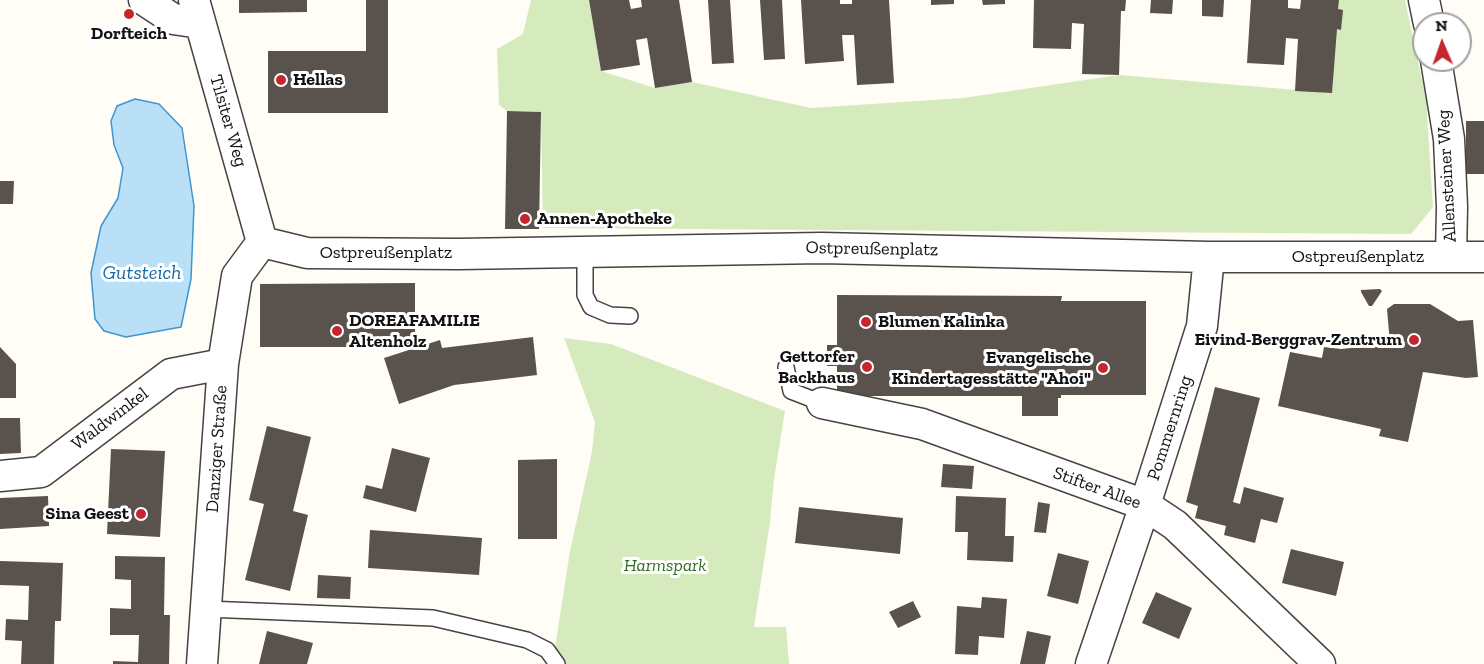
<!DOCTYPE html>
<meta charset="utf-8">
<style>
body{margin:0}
#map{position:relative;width:1484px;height:664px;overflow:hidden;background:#fffdf5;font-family:"Zilla Slab",serif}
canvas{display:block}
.north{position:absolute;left:1412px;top:12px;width:60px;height:60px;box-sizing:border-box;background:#fff;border:2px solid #a0a0a0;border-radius:50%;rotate:358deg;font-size:16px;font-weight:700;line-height:24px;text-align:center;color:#111}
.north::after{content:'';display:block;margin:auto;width:21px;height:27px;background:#c4262e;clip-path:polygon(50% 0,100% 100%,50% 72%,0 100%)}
</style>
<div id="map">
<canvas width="1484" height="664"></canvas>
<div class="north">N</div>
</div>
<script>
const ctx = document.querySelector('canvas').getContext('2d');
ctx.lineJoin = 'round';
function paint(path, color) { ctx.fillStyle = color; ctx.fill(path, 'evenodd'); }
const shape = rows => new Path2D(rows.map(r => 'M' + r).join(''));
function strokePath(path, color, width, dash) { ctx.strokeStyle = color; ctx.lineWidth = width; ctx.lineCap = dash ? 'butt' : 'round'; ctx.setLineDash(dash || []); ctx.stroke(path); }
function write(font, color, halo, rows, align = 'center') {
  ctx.font = font + ' "Zilla Slab",serif'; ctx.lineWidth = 6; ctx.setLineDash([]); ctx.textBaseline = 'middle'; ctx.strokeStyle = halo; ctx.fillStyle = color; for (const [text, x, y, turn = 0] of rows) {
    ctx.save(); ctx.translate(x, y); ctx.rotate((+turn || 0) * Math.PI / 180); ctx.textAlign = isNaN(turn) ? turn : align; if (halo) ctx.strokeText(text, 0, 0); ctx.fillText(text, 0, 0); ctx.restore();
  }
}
paint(shape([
 [531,0,589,0,601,71,655,88,692,82,811,108,963,98,1119,75,1332,93,1336,0,1405,0,1426,99,1433,207,1411,234,543,228,541,112,507,111,499,105,497,49,523,34],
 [564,338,611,344,785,411,774,479,770,522,754,627,786,627,789,664,565,664,555,648,570,551,592,452,595,422]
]), '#d5ebbd');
const water = shape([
 [135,99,159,104,182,128,194,206,191,279,181,327,126,337,104,331,95,319,91,273,101,226,118,198,123,168,114,145,111,121,117,106,135,99]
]);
paint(water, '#b9e0f7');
strokePath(water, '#3f96cf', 1.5);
paint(shape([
 [239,0,307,0,307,12,239,13],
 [366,0,388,0,388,113,268,113,268,51,366,51],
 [589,0,629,0,631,9,642,7,641,0,679,0,692,82,655,88,647,38,636,40,640,65,601,71],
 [708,0,730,0,734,63,712,64],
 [760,0,782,0,785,59,764,60],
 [801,0,840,0,840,4,852,4,852,0,889,0,894,83,857,85,854,35,842,35,844,61,805,64],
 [931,0,954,0,954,4,931,5],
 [982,0,1005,0,1005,4,983,5],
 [1034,0,1126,0,1125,11,1121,11,1119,75,1082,74,1084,24,1072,23,1071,49,1033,48],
 [1151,0,1173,0,1172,14,1150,13],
 [1202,0,1224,0,1223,17,1202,16],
 [1251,0,1288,0,1288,8,1300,9,1301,0,1339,0,1338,9,1343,10,1341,30,1337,29,1332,93,1295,91,1298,39,1286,38,1284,65,1247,63],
 [507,111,541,112,539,229,505,229],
 [1466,121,1484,121,1484,174,1466,174],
 [0,181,14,181,13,204,0,204],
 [415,283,415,347,260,347,260,284],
 [1380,289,1382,291,1372,306,1369,306,1361,292,1361,290],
 [837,295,1062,296,1061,301,1146,301,1146,395,1061,395,1061,398,1058,398,1058,416,1022,416,1022,396,837,396,837,366,827,366,827,345,837,345],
 [1394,304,1430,304,1458,321,1473,320,1478,377,1466,378,1423,372,1408,442,1379,436,1381,429,1278,406,1290,352,1322,358,1324,347,1341,349,1390,344,1387,309],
 [533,337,537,375,454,385,399,404,384,358,440,340,442,348],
 [0,347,16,364,16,398,0,398],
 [1215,387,1260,398,1233,502,1240,504,1244,487,1284,498,1277,523,1261,519,1255,543,1224,535,1226,526,1195,518,1198,506,1186,502],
 [0,418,20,418,21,453,0,454],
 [267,426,311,437,293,511,308,515,290,591,245,580,264,504,249,500],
 [392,448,430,458,416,512,363,498,366,485,382,489],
 [111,449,165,451,160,537,107,534],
 [557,459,557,539,518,539,518,460],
 [943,464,974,466,972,489,941,487],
 [48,496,49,526,0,529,0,498],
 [956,496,1006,498,1005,536,1014,536,1013,562,967,560,968,532,955,532],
 [1038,502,1050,504,1046,533,1034,532],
 [799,507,903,518,900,554,795,543],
 [370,530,482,538,479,575,368,568],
 [1291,549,1344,562,1336,596,1282,583],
 [1058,553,1089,561,1078,604,1047,596],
 [115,556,165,557,164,615,170,615,169,664,113,664,113,661,138,662,139,635,110,635,110,608,131,609,131,580,115,579],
 [0,561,63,563,61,621,55,621,54,664,21,664,22,641,5,640,6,619,28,620,29,586,0,585],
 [318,575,351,577,350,599,317,598],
 [1156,592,1192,608,1179,639,1142,623],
 [982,597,1007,599,1004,638,979,636,978,655,955,654,957,606,981,608],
 [913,601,921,617,898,628,889,612],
 [267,631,313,643,307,664,259,664],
 [1027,631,1051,636,1045,664,1020,664]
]), '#5a524d');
const lane = shape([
 [585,250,585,295,591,307,610,315,630,316],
 [786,367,791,391,822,403],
 [206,609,433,618,527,640,547,650,557,664]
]);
const street = shape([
 [144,0,173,19,200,23],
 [194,0,262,242],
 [1424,0,1429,24],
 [1436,60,1449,139,1452,207,1451,256],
 [262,242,307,253,459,254,822,248,1209,257,1484,257],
 [822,403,922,424,1145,505,1175,525,1320,664],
 [0,476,41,472,171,374,223,364],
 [202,664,223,364,237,276,262,242],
 [1091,664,1145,505,1202,326,1209,257]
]);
strokePath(lane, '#444', 18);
strokePath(street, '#444', 33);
strokePath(lane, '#fff', 15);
strokePath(street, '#fff', 30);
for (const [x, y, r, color] of [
 [129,14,6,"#c4262e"],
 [281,80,6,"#c4262e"],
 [525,219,6,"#c4262e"],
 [866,322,6,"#c4262e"],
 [337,331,6,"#c4262e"],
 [1414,340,6,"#c4262e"],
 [867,367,6,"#c4262e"],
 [1103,368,6,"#c4262e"],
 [141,514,6,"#c4262e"]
]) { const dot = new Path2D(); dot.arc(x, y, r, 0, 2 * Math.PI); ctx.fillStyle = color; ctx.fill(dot); strokePath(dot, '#fff', 2); }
write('bold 18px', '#111', '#fff', [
 ["Dorfteich",129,34,"center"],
 ["Hellas",293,80],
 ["Annen-Apotheke",537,219],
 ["DOREAFAMILIE",349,321],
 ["Altenholz",349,342],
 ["Blumen Kalinka",878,322],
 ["Eivind-Berggrav-Zentrum",1402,340,"right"],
 ["Gettorfer",855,357,"right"],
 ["Backhaus",855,378,"right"],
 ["Evangelische",1091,358,"right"],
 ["Kindertagesstätte \"Ahoi\"",1091,379,"right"],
 ["Sina Geest",129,514,"right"]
], 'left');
write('18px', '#111', '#fff', [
 ["Tilsiter Weg",228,121,74],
 ["Allensteiner Weg",1447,176,-93],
 ["Ostpreußenplatz",872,249,1],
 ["Ostpreußenplatz",386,253],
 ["Ostpreußenplatz",1358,257],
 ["Waldwinkel",110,419,-37],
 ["Pommernring",1170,428,-72],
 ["Danziger Straße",217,449,-86],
 ["Stifter Allee",1097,488,20]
]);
write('italic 18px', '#2f6b1f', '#fff', [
 ["Harmspark",665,566]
]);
write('italic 20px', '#1768a6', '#fff', [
 ["Gutsteich",142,273]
]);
</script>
